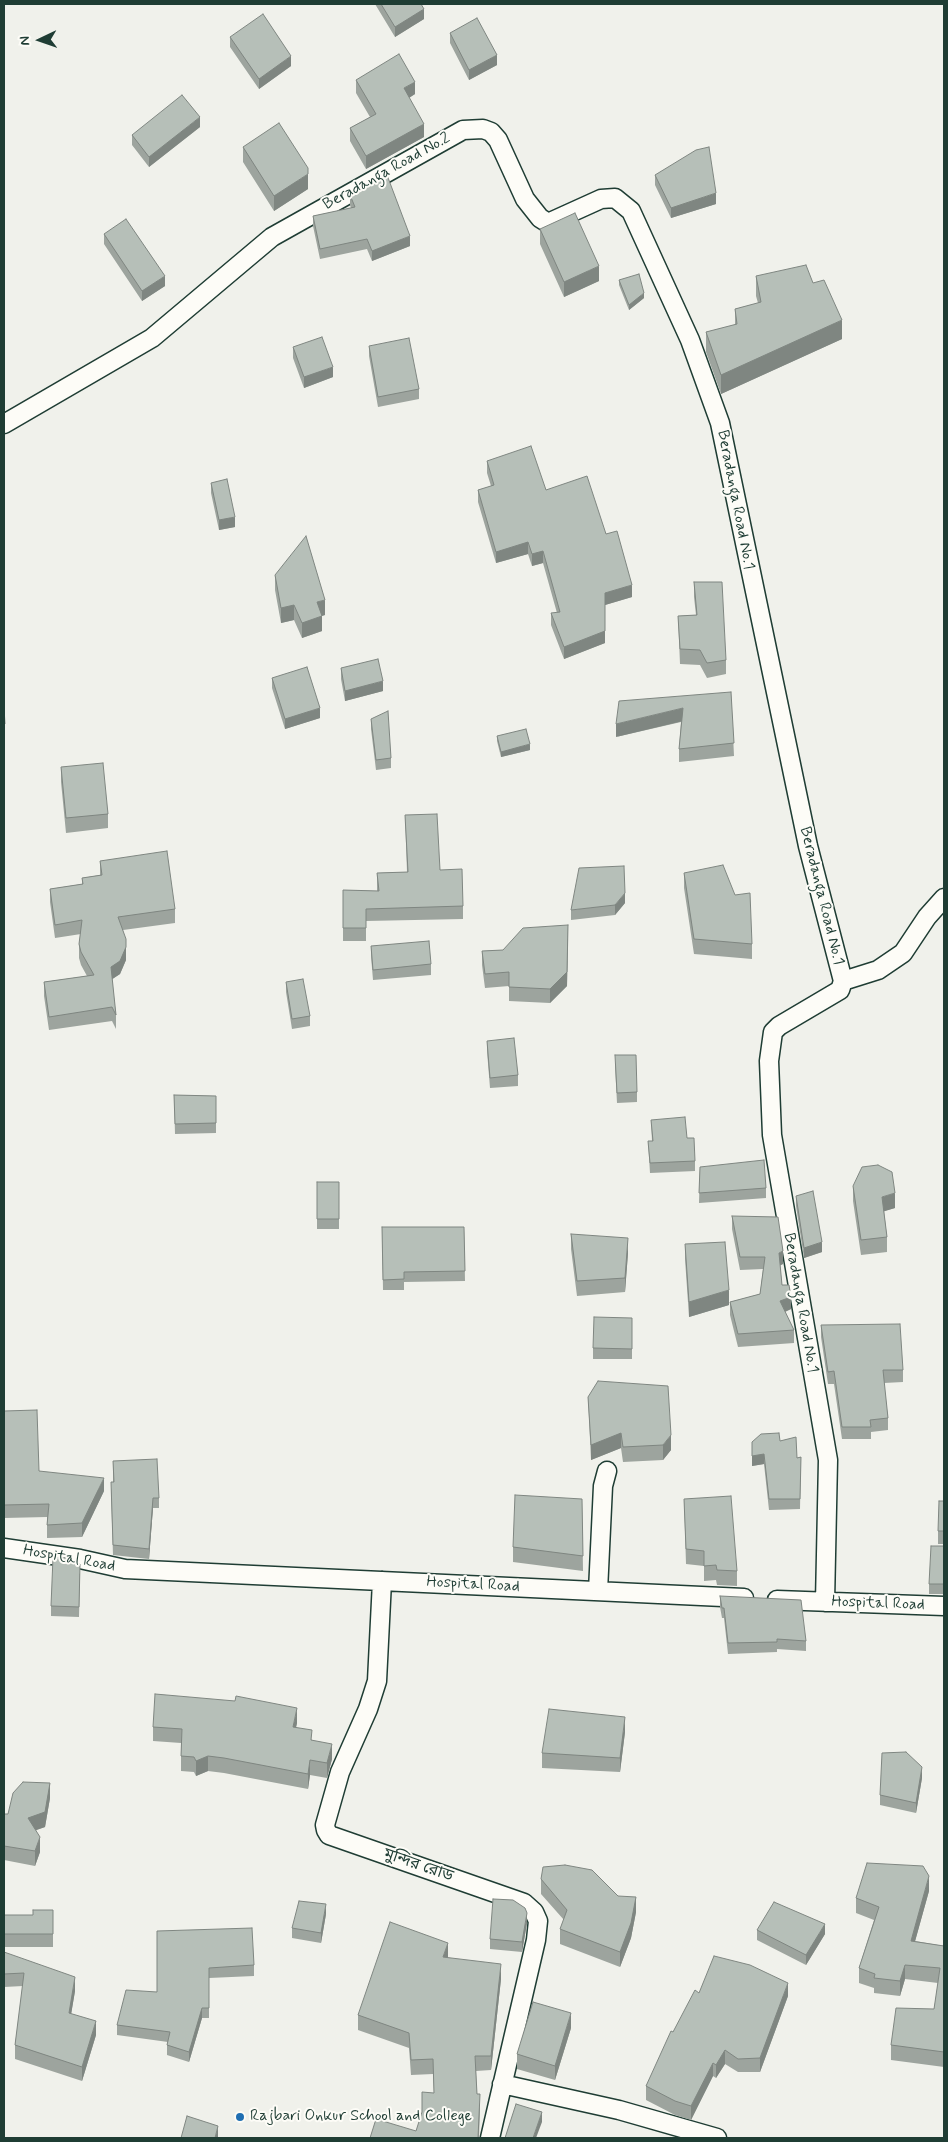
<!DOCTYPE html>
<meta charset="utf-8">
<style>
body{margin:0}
#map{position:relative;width:948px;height:2142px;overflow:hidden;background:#f0f1eb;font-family:Mynerve,sans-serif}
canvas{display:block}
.frame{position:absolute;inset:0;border:5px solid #1f3d34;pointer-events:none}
.north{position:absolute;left:15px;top:15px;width:50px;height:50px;-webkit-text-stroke:4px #fdfcf7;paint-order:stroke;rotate:267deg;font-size:14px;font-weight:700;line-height:20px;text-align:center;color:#1f3d34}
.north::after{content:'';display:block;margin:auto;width:18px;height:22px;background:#1f3d34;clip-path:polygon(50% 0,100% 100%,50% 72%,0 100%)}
</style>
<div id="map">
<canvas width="948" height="2142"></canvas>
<div class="frame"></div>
<div class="north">N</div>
</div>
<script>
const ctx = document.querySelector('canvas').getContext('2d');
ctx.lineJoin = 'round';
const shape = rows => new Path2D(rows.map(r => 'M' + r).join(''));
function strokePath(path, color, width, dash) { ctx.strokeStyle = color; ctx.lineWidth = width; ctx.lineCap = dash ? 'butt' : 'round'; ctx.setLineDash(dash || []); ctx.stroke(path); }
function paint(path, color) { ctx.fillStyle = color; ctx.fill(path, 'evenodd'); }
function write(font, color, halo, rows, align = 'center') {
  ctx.font = font + ' Mynerve,"Noto Sans Bengali",sans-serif'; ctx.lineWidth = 4; ctx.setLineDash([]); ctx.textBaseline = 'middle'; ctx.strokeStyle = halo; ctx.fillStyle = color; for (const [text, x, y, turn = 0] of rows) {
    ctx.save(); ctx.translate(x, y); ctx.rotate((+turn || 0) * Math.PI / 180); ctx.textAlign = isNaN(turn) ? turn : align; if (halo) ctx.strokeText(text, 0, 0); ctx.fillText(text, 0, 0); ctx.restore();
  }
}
const street = shape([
 [4,424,152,338,272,237,463,130,483,129,491,132,498,140,525,199,540,218,548,223,601,199,615,198,631,211,690,340,720,423,808,846,843,981,840,990,779,1026,773,1032,769,1061,772,1135,828,1460,825,1602],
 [843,981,878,970,903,953,927,917,944,898],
 [4,1548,80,1559,125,1569,744,1598],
 [382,1581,377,1681,368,1709,340,1772,325,1825,326,1830,329,1835,524,1903,534,1912,538,1921,536,1940,490,2138],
 [598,1591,603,1486,607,1471],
 [777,1600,944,1606],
 [502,2084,619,2110,717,2138]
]);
strokePath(street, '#1f3d34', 21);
strokePath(street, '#fdfcf7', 18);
paint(shape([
 [375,4,421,4,424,19,395,37],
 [450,33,497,65,469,80,450,43],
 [230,37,291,66,259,89,230,47],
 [356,80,415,94,409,98,424,137,366,169,350,141,350,128,370,117,356,93],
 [200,127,149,167,132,145,132,135],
 [243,147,308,189,274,211,243,162],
 [655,175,716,204,671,218,655,185],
 [350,195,410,246,372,261,367,249,320,259,313,226,313,216,351,208,350,205],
 [540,229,599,281,564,297,540,244],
 [104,234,165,286,142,301,104,244],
 [756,276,813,283,842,339,721,394,706,352,706,332,735,325,735,309,758,303,756,296],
 [619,280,644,298,629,310,619,285],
 [369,346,419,389,419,399,378,407,369,356],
 [293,347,333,377,304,388,293,358],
 [487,461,546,490,606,534,632,597,605,605,605,643,564,659,551,625,551,613,557,613,543,563,532,566,528,554,496,563,478,502,478,490,491,486,487,473],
 [211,483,235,527,219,530,211,493],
 [275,575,325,615,322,616,322,631,302,638,294,620,281,623,275,590],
 [694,582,726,660,726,674,707,678,700,665,680,664,678,616,696,615,694,597],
 [341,668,383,691,345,701,341,679],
 [272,678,320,718,285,729,272,688],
 [731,692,734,756,679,762,679,749,681,722,616,737],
 [4,708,5,724,5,734,4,734],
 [371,719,391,758,391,768,376,770,371,729],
 [497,736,530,750,501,757,497,741],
 [61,767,108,814,108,828,66,833,61,782],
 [405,815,440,870,463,906,463,919,366,921,366,941,343,941,343,890,377,891,377,873,407,872],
 [100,861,175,909,175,923,123,930,126,960,120,974,112,979,116,1015,116,1029,112,1021,49,1030,44,996,44,982,87,976,81,965,79,958,79,944,81,934,55,938,50,902,50,889,82,884,82,878,100,875],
 [684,873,752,944,752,959,694,954,684,888],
 [625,903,615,915,571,920,571,910],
 [568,939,567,986,550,1003,509,1001,509,986,485,988,482,965,482,951,503,950],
 [371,946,431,964,431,975,373,980,371,956],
 [286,982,310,1016,310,1026,292,1029,286,992],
 [487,1041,518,1075,518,1086,490,1088,487,1051],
 [615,1065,637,1092,637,1102,617,1103],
 [174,1095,216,1096,216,1133,175,1134],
 [651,1120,695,1161,695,1171,650,1173,648,1141,652,1141],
 [700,1167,766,1188,766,1198,699,1203],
 [317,1182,339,1182,339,1229,317,1229],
 [853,1186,895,1208,884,1211,887,1237,887,1252,861,1255,853,1201],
 [796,1196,822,1252,804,1258,796,1206],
 [732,1216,783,1264,780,1265,782,1285,791,1309,785,1312,794,1330,794,1343,738,1347,730,1315,730,1302,760,1294,763,1269,740,1270,732,1229],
 [382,1227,464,1227,465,1281,404,1282,404,1290,383,1290],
 [571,1234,628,1253,625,1292,577,1296,571,1249],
 [685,1244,729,1305,689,1317,685,1259],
 [632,1318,632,1359,593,1359,593,1348],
 [821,1325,903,1370,903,1382,884,1383,888,1418,888,1430,871,1432,871,1439,842,1439,834,1384,828,1384,821,1337],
 [588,1397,671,1450,663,1460,623,1462,621,1448,591,1460],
 [4,1411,39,1471,104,1491,82,1537,47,1538,47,1517,4,1518],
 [780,1441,797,1458,801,1457,800,1509,769,1510,764,1464,752,1466,752,1442],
 [113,1461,159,1498,159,1508,153,1508,149,1559,113,1555,111,1492,113,1482],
 [582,1499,583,1571,513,1562,513,1547],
 [684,1499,737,1571,737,1586,717,1585,716,1580,704,1581,704,1566,686,1564],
 [944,1501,944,1544,938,1544,938,1531],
 [944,1546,944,1594,929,1594,929,1584],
 [69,1563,80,1574,79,1617,51,1616,51,1606],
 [720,1596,806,1641,806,1651,777,1649,777,1652,728,1654,724,1618,722,1618,720,1607],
 [297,1723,296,1727,312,1740,332,1759,327,1778,310,1775,308,1789,224,1773,208,1771,196,1776,194,1772,181,1771,181,1743,153,1741,153,1727],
 [625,1732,620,1772,542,1768,542,1753],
 [922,1778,916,1813,880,1805,880,1795],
 [50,1798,45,1827,36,1830,40,1852,35,1866,4,1860,4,1814,8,1814],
 [541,1879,618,1896,636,1912,631,1938,620,1967,560,1944,560,1929,564,1920,541,1894],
 [929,1891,915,1941,944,1946,944,2067,891,2060,891,2045,934,2009,938,1983,905,1979,900,1996,874,1993,874,1988,859,1983,859,1968,874,1920,856,1913,856,1898],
 [53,1910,53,1947,4,1947,4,1915,33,1915],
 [326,1914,321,1943,292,1938,292,1928],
 [527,1923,522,1952,490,1949,490,1939],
 [757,1930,825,1934,806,1965,757,1940],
 [157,1931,254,1965,254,1976,209,1978,209,2018,202,2018,189,2062,167,2055,167,2045,168,2042,117,2035,117,2025,157,1992],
 [4,1952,75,1991,71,2014,96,2035,82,2081,15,2059,15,2045,23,1986,4,1987],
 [448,1958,501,1979,491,2070,476,2071,477,2094,480,2109,479,2138,370,2138,416,2131,434,2093,433,2074,411,2075,409,2048,358,2030,358,2015],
 [699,1993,788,1996,760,2072,738,2072,725,2064,716,2078,713,2076,691,2120,675,2115,646,2100,646,2086,673,2032],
 [571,2028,555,2080,517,2069,517,2054]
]), '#9da49e');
paint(shape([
 [424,9,424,19,395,37,395,27],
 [497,55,497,65,469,80,469,70],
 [291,56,291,66,259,89,259,79],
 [415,82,415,94,404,101,404,88],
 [200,117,200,127,149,167,149,157],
 [424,124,424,137,366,169,366,156],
 [308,174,308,189,274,211,274,196],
 [716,193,716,204,671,218,671,208],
 [410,236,410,246,372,261,372,251],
 [599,266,599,281,564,297,564,282],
 [165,276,165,286,142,301,142,291],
 [644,293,644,298,629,310,629,305],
 [842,320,842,339,721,394,721,375],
 [333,367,333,377,304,388,304,377],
 [235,517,235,527,219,530,219,520],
 [528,542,528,554,496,563,496,552],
 [543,551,543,563,532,566,532,554],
 [632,585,632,597,605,605,605,593],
 [325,600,325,615,317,617,317,602],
 [294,605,294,620,281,623,281,608],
 [322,616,322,631,302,638,302,623],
 [605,631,605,643,564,659,564,647],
 [383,681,383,691,345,701,345,691],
 [320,708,320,718,285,729,285,719],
 [683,708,683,721,616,737,616,724],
 [530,744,530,750,501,757,501,752],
 [625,893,625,903,615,915,615,905],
 [568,925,567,986,550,1003,550,989],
 [126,947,126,960,120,974,111,980,111,967],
 [895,1193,895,1208,882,1212,882,1197],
 [628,1238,628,1253,625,1292,625,1278],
 [822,1242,822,1252,804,1258,804,1248],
 [783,1251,783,1264,779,1266,779,1253],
 [729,1290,729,1305,689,1317,689,1302],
 [791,1297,791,1309,780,1314,780,1301],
 [621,1433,621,1448,591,1460,591,1445],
 [671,1435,671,1450,663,1460,663,1445],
 [764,1454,764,1464,752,1466,752,1456],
 [104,1478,104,1491,82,1537,82,1523],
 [153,1498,153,1508,149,1559,149,1549],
 [297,1708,297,1723,293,1741,293,1727],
 [625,1717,625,1732,620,1772,620,1758],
 [332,1744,332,1759,327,1778,327,1763],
 [208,1756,208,1771,196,1776,196,1761],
 [310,1760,310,1775,308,1789,308,1774],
 [922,1767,922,1778,916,1813,916,1803],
 [50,1783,50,1798,45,1827,28,1833,28,1818],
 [40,1837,40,1852,35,1866,35,1851],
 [929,1876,929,1891,911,1956,911,1941],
 [636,1897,636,1912,631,1938,620,1967,620,1952],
 [326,1904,326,1914,321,1943,321,1933],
 [527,1913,527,1923,522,1952,522,1942],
 [825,1924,825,1934,806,1965,806,1955],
 [448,1943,448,1957,443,1972,443,1957],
 [501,1964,501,1979,491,2070,491,2056],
 [905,1965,905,1979,900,1996,900,1981],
 [75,1977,75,1991,69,2027,69,2013],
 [788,1983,788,1996,760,2072,760,2058],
 [202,2008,202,2018,189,2062,189,2052],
 [571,2013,571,2028,555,2080,555,2066],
 [96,2021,96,2035,82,2081,82,2067],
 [725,2050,725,2064,716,2078,716,2065],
 [713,2063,713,2076,691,2120,691,2106],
 [542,2112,542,2122,536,2138,533,2138],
 [218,2126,218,2138,215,2138]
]), '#7f8681');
const building = shape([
 [381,4,421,4,424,9,395,27,381,4],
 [263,14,291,56,259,79,230,37,263,14],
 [477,18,497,55,469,70,450,33,477,18],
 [399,54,415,82,404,88,424,124,366,156,350,128,376,114,356,80,399,54],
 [182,95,200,117,149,157,132,135,182,95],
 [279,123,308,168,308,174,274,196,243,147,279,123],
 [709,147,716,193,671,208,655,175,696,150,709,147],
 [387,175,410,236,372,251,367,239,320,249,313,216,355,207,350,195,387,175],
 [575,213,599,266,564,282,540,229,575,213],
 [126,219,165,276,142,291,104,234,126,219],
 [806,265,813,283,824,280,842,320,721,375,706,332,737,324,735,309,761,302,756,276,806,265],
 [639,274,644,293,629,305,619,280,639,274],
 [322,337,333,367,304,377,293,347,322,337],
 [409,338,419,389,378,397,369,346,409,338],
 [531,446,546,490,587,476,606,534,617,531,632,585,605,593,605,631,564,647,551,613,560,612,543,551,532,554,528,542,496,552,478,490,494,485,487,461,531,446],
 [227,479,235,517,219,520,211,483,227,479],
 [306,536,325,600,317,602,322,616,302,623,294,605,281,608,275,575,306,536],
 [694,582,722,582,726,660,707,663,700,650,680,649,678,616,697,615,694,582],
 [378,659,383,681,345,691,341,668,378,659],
 [307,667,320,708,285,719,272,678,307,667],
 [731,692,734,743,679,749,683,708,616,724,619,701,731,692],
 [4,708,5,724,4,724,4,708],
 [388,711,391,758,376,760,371,719,388,711],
 [526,729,530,744,501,752,497,736,526,729],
 [103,763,108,814,66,818,61,767,103,763],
 [437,814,440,870,462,869,463,906,366,909,366,928,343,928,343,890,379,891,377,873,408,872,405,815,437,814],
 [167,851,175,909,118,917,126,939,126,947,120,961,111,967,116,1015,112,1007,49,1017,44,982,94,975,81,952,79,944,82,920,55,925,50,889,83,884,82,878,102,875,100,861,167,851],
 [723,865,735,895,750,893,752,944,694,939,684,873,723,865],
 [624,866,625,893,615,905,571,910,579,868,624,866],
 [568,925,567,972,550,989,509,987,509,972,485,974,482,951,503,950,523,928,568,925],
 [429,941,431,964,373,970,371,946,429,941],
 [303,979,310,1016,292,1019,286,982,303,979],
 [514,1038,518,1075,490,1078,487,1041,514,1038],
 [615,1055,636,1055,637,1092,617,1093,615,1055],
 [174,1095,216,1096,216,1123,175,1124,174,1095],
 [685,1117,687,1138,694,1138,695,1161,650,1163,648,1141,653,1141,651,1120,685,1117],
 [764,1160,766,1188,699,1193,700,1167,764,1160],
 [878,1165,892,1172,895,1193,882,1197,887,1237,861,1240,853,1186,862,1167,878,1165],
 [317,1182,339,1182,339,1219,317,1219,317,1182],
 [813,1191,822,1242,804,1248,796,1196,813,1191],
 [732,1216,778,1217,783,1251,779,1253,782,1285,789,1285,791,1297,780,1301,794,1330,738,1334,730,1302,760,1294,765,1257,740,1257,732,1216],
 [382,1227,464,1227,465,1271,404,1272,404,1279,383,1280,382,1227],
 [571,1234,628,1238,625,1278,577,1281,571,1234],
 [725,1242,729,1290,689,1302,685,1244,725,1242],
 [594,1317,632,1318,632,1349,593,1348,594,1317],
 [900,1324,903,1370,883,1370,888,1418,870,1420,871,1427,842,1427,834,1371,828,1372,821,1325,900,1324],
 [598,1381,668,1386,671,1435,663,1445,623,1447,621,1433,591,1445,588,1397,598,1381],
 [37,1410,39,1471,104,1478,82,1523,47,1525,49,1504,4,1505,4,1411,37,1410],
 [779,1433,780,1441,796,1437,797,1458,801,1457,800,1499,769,1499,764,1454,752,1456,752,1442,761,1434,779,1433],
 [157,1459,159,1498,153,1498,149,1549,113,1545,111,1482,114,1482,113,1461,157,1459],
 [515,1495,582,1499,583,1556,513,1547,515,1495],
 [731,1496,737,1571,717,1570,716,1565,704,1566,704,1551,686,1549,684,1499,731,1496],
 [939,1501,944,1501,944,1531,938,1531,939,1501],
 [931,1546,944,1546,944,1584,929,1584,931,1546],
 [53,1557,69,1558,69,1563,80,1564,79,1607,51,1606,53,1557],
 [720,1596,801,1600,806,1641,777,1639,777,1642,728,1643,724,1608,722,1608,720,1596],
 [155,1694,235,1701,236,1696,297,1708,293,1727,312,1730,311,1740,332,1744,327,1763,310,1760,308,1774,224,1758,208,1756,196,1761,194,1757,181,1756,182,1729,153,1727,155,1694],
 [549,1709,625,1717,620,1758,542,1753,549,1709],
 [906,1752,922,1767,916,1803,880,1795,882,1753,906,1752],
 [23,1782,50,1783,45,1812,28,1818,40,1837,35,1851,4,1846,4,1814,8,1814,13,1793,23,1782],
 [867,1863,923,1866,929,1876,911,1941,944,1946,944,2052,891,2045,896,2008,934,2009,940,1968,905,1965,900,1981,874,1978,875,1974,859,1968,879,1907,856,1898,867,1863],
 [565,1865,592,1870,618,1896,636,1897,631,1923,620,1952,560,1929,567,1910,541,1879,543,1867,565,1865],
 [493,1899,513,1900,525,1908,527,1913,522,1942,490,1939,493,1899],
 [299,1901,326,1904,321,1933,292,1928,299,1901],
 [774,1902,825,1924,806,1955,757,1930,774,1902],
 [33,1910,53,1910,53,1934,4,1934,4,1915,33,1915,33,1910],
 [390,1922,448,1943,443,1957,501,1964,491,2056,475,2056,477,2094,480,2094,478,2138,370,2138,376,2119,416,2131,422,2112,422,2092,434,2093,433,2059,411,2060,409,2033,358,2015,390,1922],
 [252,1928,254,1965,209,1968,209,2008,202,2008,189,2052,167,2045,170,2032,117,2025,126,1990,157,1992,157,1931,252,1928],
 [4,1952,75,1977,69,2013,96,2021,82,2067,15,2045,24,1973,4,1974,4,1952],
 [714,1956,750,1965,788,1983,760,2058,738,2059,725,2050,716,2065,713,2063,691,2106,675,2101,646,2086,671,2031,673,2032,695,1990,699,1993,714,1956],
 [533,2002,571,2013,555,2066,517,2054,533,2002],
 [516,2104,542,2112,533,2138,505,2138,516,2104],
 [187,2116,218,2126,215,2138,181,2138,187,2116]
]);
paint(building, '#b6bfb8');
strokePath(building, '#7f8681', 1);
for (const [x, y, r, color] of [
 [240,2117,5,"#1f6fb2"]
]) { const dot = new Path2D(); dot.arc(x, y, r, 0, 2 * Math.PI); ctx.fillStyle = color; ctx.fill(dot); strokePath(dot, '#fdfcf7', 2); }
write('16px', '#1f3d34', '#fdfcf7', [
 ["Beradanga Road No.2",387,172,-29],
 ["Beradanga Road No.1",735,500,79],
 ["Beradanga Road No.1",821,896,76],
 ["Beradanga Road No.1",800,1303,80],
 ["Hospital Road",69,1559,10],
 ["Hospital Road",473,1585,3],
 ["Hospital Road",878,1604,2],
 ["মুন্দির রোড",418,1866,19]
]);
write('16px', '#1f3d34', '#fdfcf7', [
 ["Rajbari Onkur School and College",250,2117]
], 'left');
</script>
